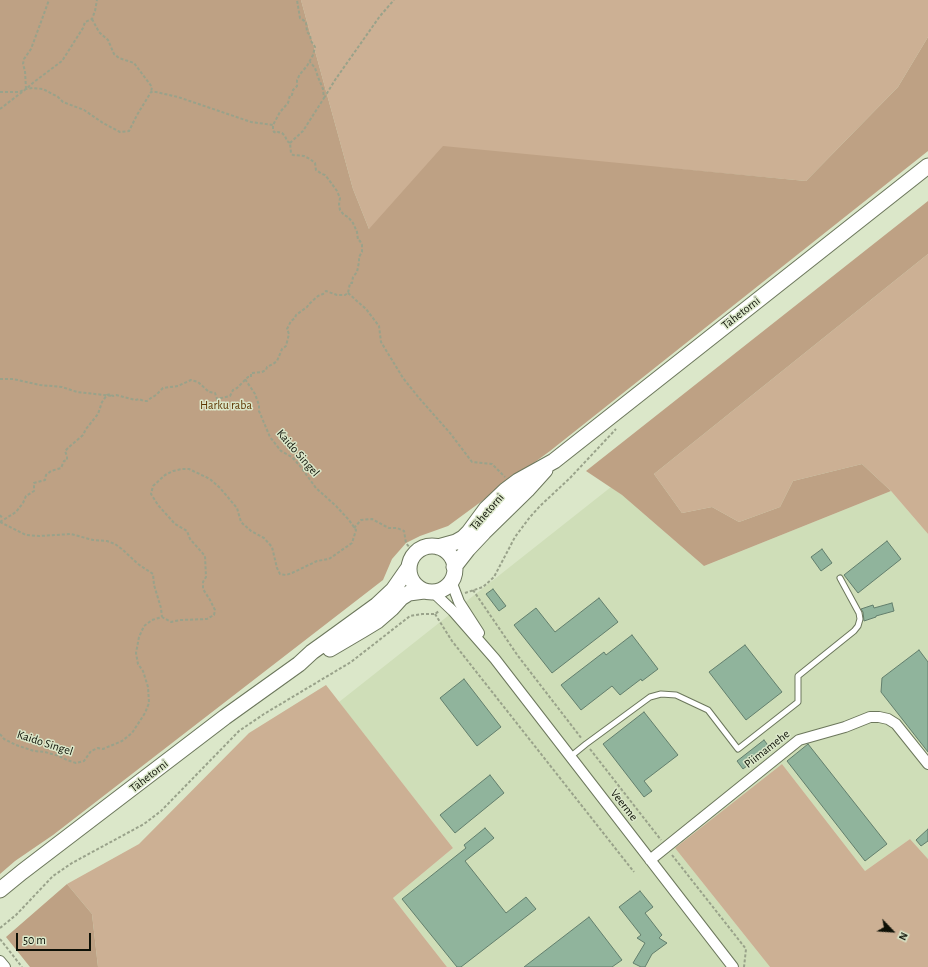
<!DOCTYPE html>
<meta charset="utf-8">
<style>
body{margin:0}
#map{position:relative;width:928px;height:967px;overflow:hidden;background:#dbe7c9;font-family:"Alegreya Sans",sans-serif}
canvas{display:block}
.north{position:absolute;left:872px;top:911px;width:40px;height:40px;-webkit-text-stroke:3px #dbe7c9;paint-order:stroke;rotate:115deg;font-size:11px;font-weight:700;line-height:16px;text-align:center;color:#0e1107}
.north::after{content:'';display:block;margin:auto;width:14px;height:18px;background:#0e1107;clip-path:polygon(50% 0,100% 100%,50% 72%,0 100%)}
.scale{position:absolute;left:16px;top:933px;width:75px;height:18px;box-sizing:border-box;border:2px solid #0e1107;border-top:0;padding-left:5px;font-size:12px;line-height:14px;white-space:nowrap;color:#0e1107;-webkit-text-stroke:3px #dbe7c9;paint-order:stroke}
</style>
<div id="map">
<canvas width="928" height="967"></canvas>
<div class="north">N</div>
<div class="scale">50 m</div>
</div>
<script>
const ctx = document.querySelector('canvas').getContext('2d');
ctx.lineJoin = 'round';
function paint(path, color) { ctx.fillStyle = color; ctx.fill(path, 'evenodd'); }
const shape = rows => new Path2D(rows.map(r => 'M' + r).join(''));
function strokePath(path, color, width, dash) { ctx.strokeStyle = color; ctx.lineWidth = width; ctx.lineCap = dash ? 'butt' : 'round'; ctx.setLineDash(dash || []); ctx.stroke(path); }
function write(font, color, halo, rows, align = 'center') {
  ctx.font = font + ' "Alegreya Sans",sans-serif'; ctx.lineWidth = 3; ctx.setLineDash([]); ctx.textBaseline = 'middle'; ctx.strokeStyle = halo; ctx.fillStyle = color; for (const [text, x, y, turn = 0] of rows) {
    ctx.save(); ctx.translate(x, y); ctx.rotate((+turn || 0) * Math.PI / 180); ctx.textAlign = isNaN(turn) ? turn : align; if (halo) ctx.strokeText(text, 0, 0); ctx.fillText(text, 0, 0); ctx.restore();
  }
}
paint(shape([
 [611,487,622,495,704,566,891,491,928,534,928,859,910,839,865,871,782,764,675,848,770,967,447,967,393,898,453,848,339,702]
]), '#cfdeb8');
paint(shape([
 [301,0,928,0,928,37,898,87,806,181,655,167,369,229,353,189],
 [928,254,928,534,891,491,862,464,793,481,780,507,739,522,712,507,682,513,654,474],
 [326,685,453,848,393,898,447,967,98,967,92,914,67,884,139,844,249,733],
 [782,764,865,871,910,839,928,859,928,967,770,967,675,848]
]), '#ccb094');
paint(shape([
 [0,0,301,0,353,189,369,229,443,146,806,181,898,87,928,37,928,151,550,451,448,526,420,536,406,543,392,559,383,580,53,835,15,861,0,874],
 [928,201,928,254,654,474,682,513,712,507,739,522,780,507,793,481,862,464,891,491,704,566,622,495,586,471],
 [67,884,92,914,98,967,30,967,6,937]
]), '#bea184');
const building = shape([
 [887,541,901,559,858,593,844,575,887,541],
 [822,549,832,563,821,571,811,557,822,549],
 [493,589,506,606,499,611,486,594,493,589],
 [599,598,618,622,552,673,514,625,536,608,555,632,599,598],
 [892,603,894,611,876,616,876,617,864,621,863,612,861,609,873,605,874,608,892,603],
 [632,635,658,669,642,681,641,679,620,695,612,686,581,710,561,685,604,652,606,655,632,635],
 [745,645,782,692,746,720,709,672,745,645],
 [919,650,928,662,928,752,881,692,882,678,919,650],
 [464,679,501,727,477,746,440,698,464,679],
 [644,712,678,755,644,781,652,791,644,797,603,744,644,712],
 [764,740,770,748,743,769,737,761,764,740],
 [808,744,887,844,865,861,787,761,808,744],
 [490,775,504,793,455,833,440,815,490,775],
 [485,828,494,838,465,861,506,913,526,897,536,909,461,967,457,967,402,899,466,848,464,845,485,828],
 [928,829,928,841,921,846,916,840,928,829],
 [640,891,653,907,645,913,662,935,659,938,667,943,652,954,645,967,641,967,633,963,645,943,637,938,641,935,619,907,640,891],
 [589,917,622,960,612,967,524,967,589,917]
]);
paint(building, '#90b49c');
strokePath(building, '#637f6d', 1);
const lane = shape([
 [570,757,586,744,650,697,661,694,676,695,708,710,738,749,798,702,798,676,854,631,858,626,860,619,859,613,840,578]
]);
const street = shape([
 [451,581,459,602,479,633],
 [433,592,453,611,495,659,733,967],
 [650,860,799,740,845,727,870,717,879,717,888,719,896,724,928,764],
 [0,961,5,967]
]);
const secondary = shape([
 '409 569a23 23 0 1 1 46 0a23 23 0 1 1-46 0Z',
 [438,547,456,542,463,538,469,532,486,509,506,490,518,481,554,461,928,166],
 [454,567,468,549,484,532,527,490,545,470],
 [330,649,364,629,377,621,392,608,401,598,409,593,424,591],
 [0,890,22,872,225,717,299,664,312,652,326,642,377,605,393,590,409,567]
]);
strokePath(lane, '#6c775c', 7);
strokePath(street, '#6c775c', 12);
strokePath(secondary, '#6c775c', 17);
strokePath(shape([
 [92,19,99,32,108,40,114,54,119,58,134,63,152,87,151,92],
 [26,89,25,71,23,64,24,59,31,49,49,0],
 [0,92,19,92,26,89,33,88,43,89,58,97,63,102,84,110,103,123,120,132,129,131,137,115,151,92,156,92,178,97,251,122,273,125],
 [324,98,335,80,380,16,394,0],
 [0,109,26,89,34,82,62,61,83,28,85,22,92,19,95,11,97,0],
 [290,143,303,131,324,98,323,89,318,77,315,68,310,62],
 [348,293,366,309,379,326,381,342,403,378,419,398,450,433,472,462,492,464,505,477],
 [0,379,13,379,40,385,62,387,77,392,113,396],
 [0,515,3,519],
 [0,522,16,512,23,503,26,496,34,491,34,483,45,480,46,475,51,471,61,468,64,461,67,460,67,456,65,451,69,447,83,435,86,429,98,414,102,402,107,395,110,394,113,396,116,395,135,400,139,399,144,401,147,401,151,398,156,395,163,388,178,386,191,380,198,382,209,392,215,393,217,399,230,396,233,390,237,388,248,377,251,377,251,373,262,372,266,370,267,367,273,364,277,361,282,349,286,346,289,334,287,329,291,321,295,318,296,315,307,307,309,304,318,296,323,294,326,291,337,295,345,295,348,293,350,283,352,283,353,277,357,272,359,262,359,257,362,252,362,245,360,241,358,240,357,232,353,223,348,217,344,215,340,210,339,204,340,198,337,191,329,180,325,175,322,174,316,170,315,163,310,159,304,156,293,155,291,153,290,143,287,141,285,136,282,133,278,132,277,133,274,132,273,130,273,125,280,112,288,103,290,95,292,95,293,90,297,86,297,80,300,74,307,66,313,55,315,47,311,41,310,35,307,32,306,22,300,18,297,0],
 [0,522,26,535,39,536,71,534,93,540,107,541,115,544,123,550,138,564,153,574,154,585,161,608,162,617],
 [354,528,361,520,372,519,385,526,389,528,397,528,404,531,406,543,410,548],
 [473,590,518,656,582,739],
 [465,593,483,587,494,577,515,537,530,517,540,506,570,478,616,429],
 [435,614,452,641,634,872],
 [0,734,4,739,16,745,34,751,45,752,59,756,67,760,76,763,84,761,91,751,98,748,103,749,122,741,132,733,145,713,149,703,148,687,143,671,138,664,136,653,139,637,144,626,152,620,162,617,171,622,180,620,207,619,214,615,215,610,210,600,203,589,203,582,206,577,205,556,190,539,187,531,175,524,158,505,151,494,153,486,165,475,173,471,182,469,189,469,210,479,220,488,237,508,241,522,251,531,264,538,272,547,277,568,280,574,286,575,292,573,317,561,329,559,352,543,356,530,349,520,336,506,316,488,300,466,292,457,281,451,270,437,259,411,259,405,255,394,245,379],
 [590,749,661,840],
 [672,855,746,949,744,967],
 [0,928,16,915,53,876,72,863,144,824,161,811,239,731,264,714,351,662,410,616,422,614,435,614,439,611],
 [0,939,22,967]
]), '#99a28a', 2, [3, 2]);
strokePath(lane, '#fff', 5);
strokePath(street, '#fff', 10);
strokePath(secondary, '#fff', 15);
write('12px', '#0e1107', '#dbe7c9', [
 ["Tähetorni",741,313,-38],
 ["Kaido Singel",298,453,49],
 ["Tähetorni",487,512,-49],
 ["Kaido Singel",45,743,18],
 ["Piimamehe",767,749,-38],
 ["Tähetorni",149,776,-38],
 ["Veerme",624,805,52]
]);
write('12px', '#5e3602', '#dbe7c9', [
 ["Harku raba",226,405]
]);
</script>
